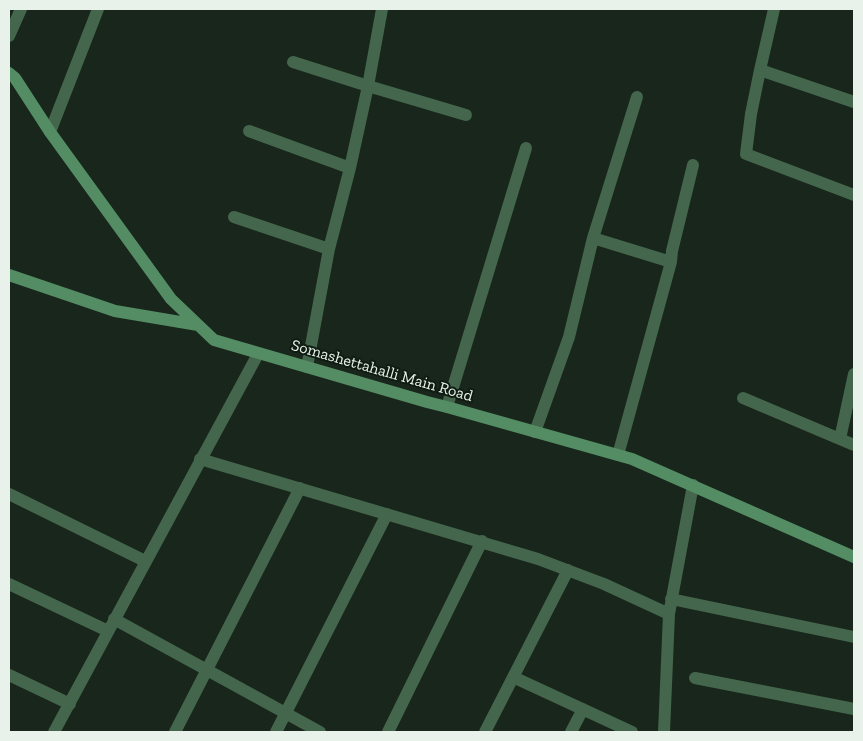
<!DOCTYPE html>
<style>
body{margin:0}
#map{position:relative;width:863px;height:741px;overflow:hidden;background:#18261b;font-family:"Zilla Slab",serif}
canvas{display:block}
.frame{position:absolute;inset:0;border:10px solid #e9f2ea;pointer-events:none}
</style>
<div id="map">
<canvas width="863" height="741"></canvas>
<div class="frame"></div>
</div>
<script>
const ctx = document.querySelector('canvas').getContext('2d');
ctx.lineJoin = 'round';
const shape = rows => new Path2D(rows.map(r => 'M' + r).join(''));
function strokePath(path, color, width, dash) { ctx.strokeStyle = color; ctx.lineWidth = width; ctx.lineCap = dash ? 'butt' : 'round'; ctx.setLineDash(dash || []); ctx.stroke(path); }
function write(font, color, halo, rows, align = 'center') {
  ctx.font = font + ' "Zilla Slab",serif'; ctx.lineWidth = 4; ctx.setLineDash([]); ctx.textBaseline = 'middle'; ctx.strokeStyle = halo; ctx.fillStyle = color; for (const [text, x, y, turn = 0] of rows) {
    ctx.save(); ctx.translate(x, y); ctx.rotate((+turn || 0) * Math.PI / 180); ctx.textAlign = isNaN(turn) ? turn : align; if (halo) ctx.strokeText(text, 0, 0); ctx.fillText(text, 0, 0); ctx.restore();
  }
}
strokePath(shape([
 [9,36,21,9],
 [293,62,368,86,466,115],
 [760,70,774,9],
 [854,102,760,70,751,114,746,154,854,195],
 [249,131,350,168],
 [50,132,98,9],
 [234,217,329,249],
 [593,238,637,97],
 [671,262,672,251,693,165],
 [307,367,329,249,350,168,368,86,382,9],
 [743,398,854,445],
 [447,407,526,148],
 [535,432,569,337,593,238,671,262,618,455],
 [840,439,854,374],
 [200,459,538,559,604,584,669,614],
 [9,494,145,561],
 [9,584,108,631],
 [671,599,854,637],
 [114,619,320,732],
 [9,675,70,704],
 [513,677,632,732],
 [695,678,854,709],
 [54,732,258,354],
 [175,732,300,488],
 [276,732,387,514],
 [388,732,482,541],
 [485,732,568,570],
 [571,732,583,709],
 [664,732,669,614,693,485]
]), '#44664c', 12);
strokePath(shape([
 [9,73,15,78,50,132,171,299,214,340,427,402,447,407,632,459,854,557],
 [9,275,115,311,198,325]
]), '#548d63', 12);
write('16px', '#e9f2ea', '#0f1c12', [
 ["Somashettahalli Main Road",382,371,16]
]);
</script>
